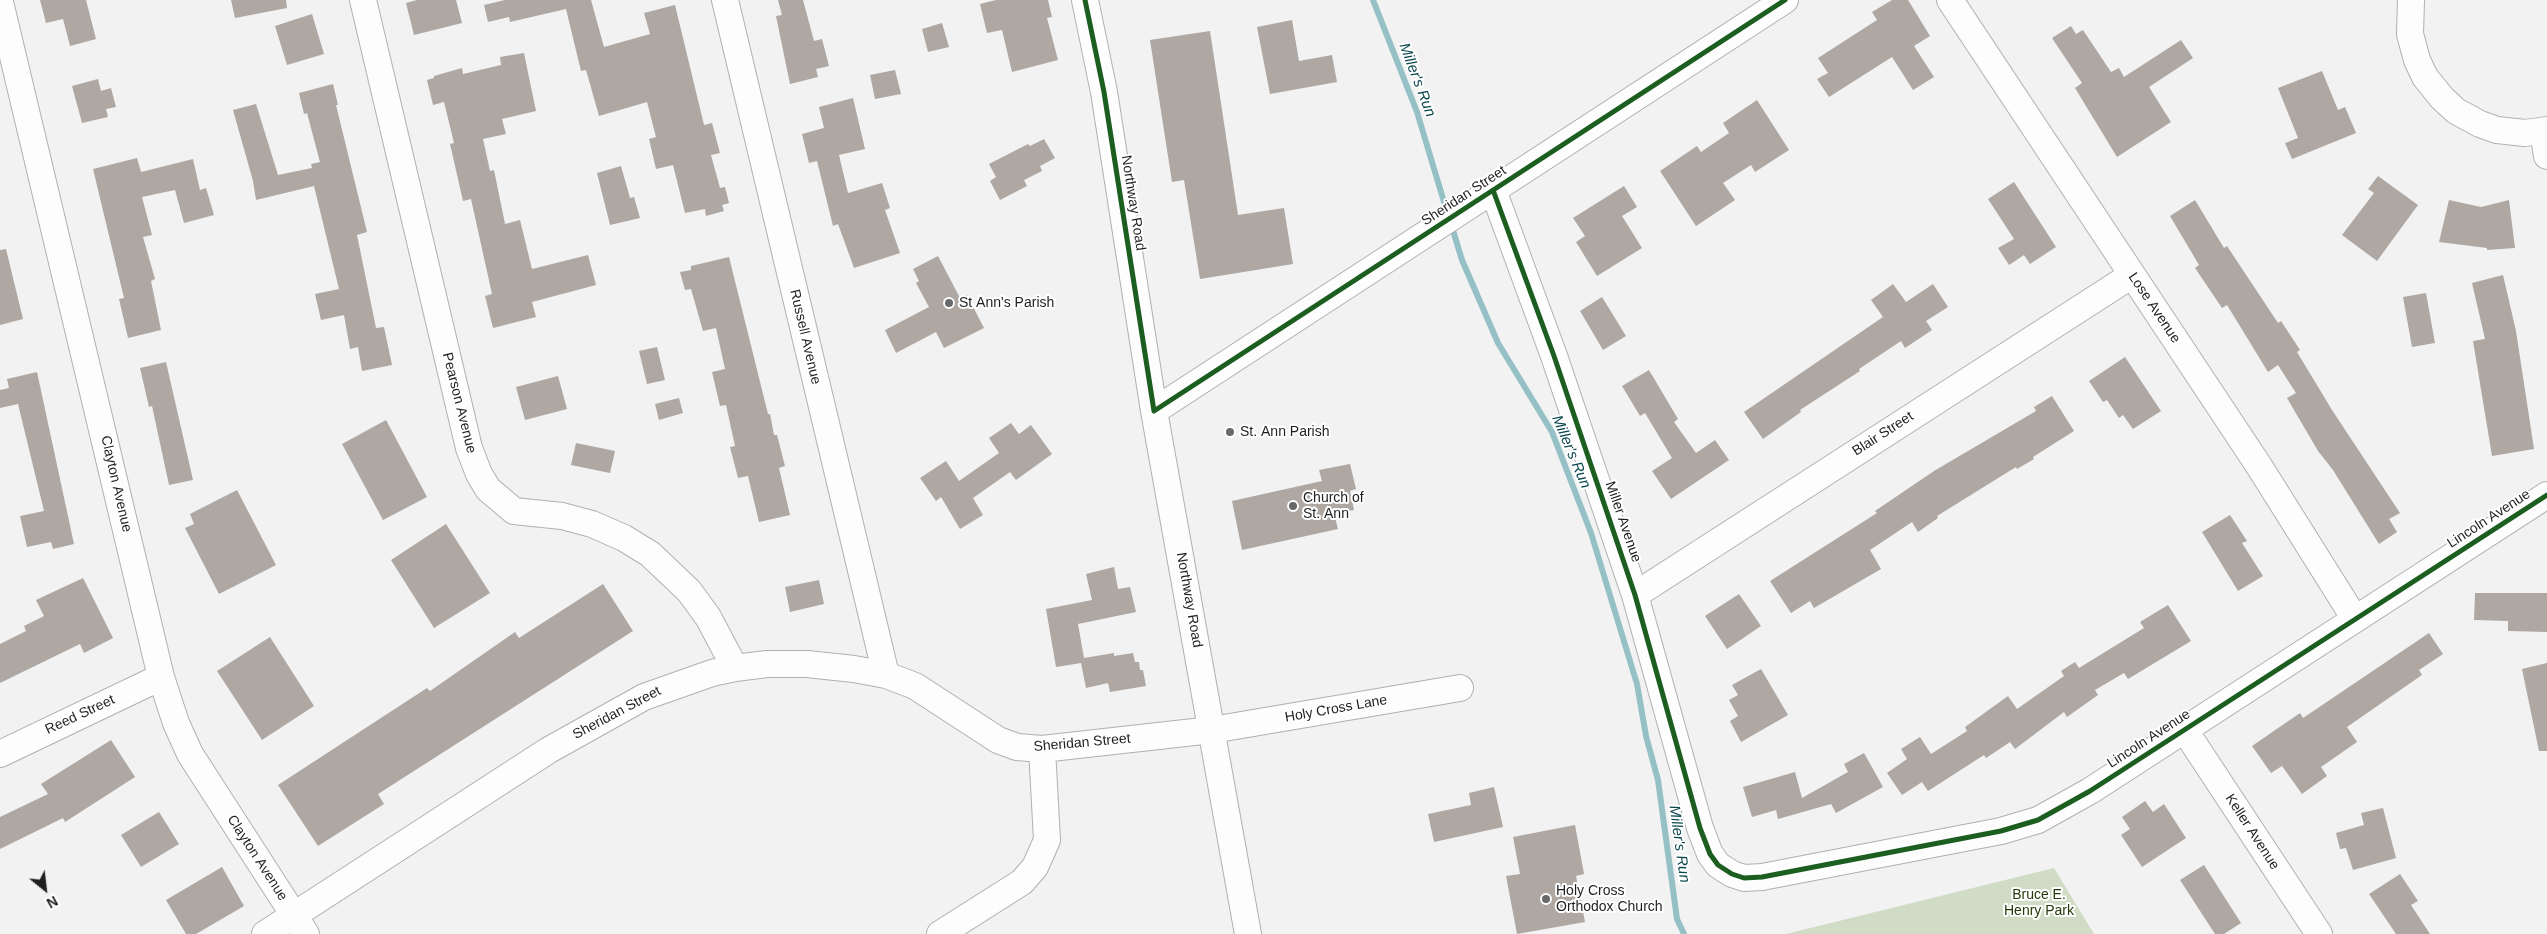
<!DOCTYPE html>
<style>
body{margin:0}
#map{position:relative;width:2547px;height:934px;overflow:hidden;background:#f2f2f3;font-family:Helvetica,sans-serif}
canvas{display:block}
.north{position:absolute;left:20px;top:864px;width:50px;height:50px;-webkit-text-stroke:4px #fff;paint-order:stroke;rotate:151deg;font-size:14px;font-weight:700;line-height:20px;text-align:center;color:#1f1f20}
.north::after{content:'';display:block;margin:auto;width:18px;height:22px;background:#1f1f20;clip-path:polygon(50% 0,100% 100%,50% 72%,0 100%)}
</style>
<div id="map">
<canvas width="2547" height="934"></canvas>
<div class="north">N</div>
</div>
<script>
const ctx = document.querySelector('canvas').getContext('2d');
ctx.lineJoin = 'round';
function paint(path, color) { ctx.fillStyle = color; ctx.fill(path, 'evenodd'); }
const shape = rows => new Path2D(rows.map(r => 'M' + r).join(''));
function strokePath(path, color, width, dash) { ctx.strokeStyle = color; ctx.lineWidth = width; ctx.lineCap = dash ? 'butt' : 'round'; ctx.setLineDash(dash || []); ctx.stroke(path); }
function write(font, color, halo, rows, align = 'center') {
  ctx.font = font + ' Helvetica,sans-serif'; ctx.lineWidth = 4; ctx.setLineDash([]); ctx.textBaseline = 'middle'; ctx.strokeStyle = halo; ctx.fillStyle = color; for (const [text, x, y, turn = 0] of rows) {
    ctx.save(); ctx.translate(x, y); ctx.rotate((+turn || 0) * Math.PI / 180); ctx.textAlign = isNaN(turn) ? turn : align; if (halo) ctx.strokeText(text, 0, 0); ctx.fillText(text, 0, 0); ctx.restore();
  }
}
paint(shape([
 [2054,868,2094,934,1786,934]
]), '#d0dcc6');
strokePath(shape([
 [1373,0,1417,112,1447,212],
 [1451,224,1462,260,1498,343,1552,432,1591,533,1637,684,1646,736,1658,780,1677,919,1684,934]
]), '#94c0c6', 6);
paint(shape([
 [40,0,86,0,96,39,70,46,63,19,46,23],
 [231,0,286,0,287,8,235,18],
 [417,0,456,0,462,23,414,35,406,3],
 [505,0,591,0,604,47,650,34,644,13,675,5,704,125,712,123,720,153,711,155,720,188,725,187,729,203,722,205,724,211,706,216,705,209,685,213,673,165,656,169,649,139,656,137,647,102,599,116,586,70,581,71,566,9,510,22,509,17,488,22,484,5],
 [778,0,803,0,814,41,822,39,829,66,816,69,818,77,790,84,776,16,782,15],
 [996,0,1048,0,1052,17,1047,18,1058,60,1012,72,1002,30,987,33,980,4],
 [1892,0,1908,0,1930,36,1914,46,1934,77,1913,90,1892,57,1829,97,1817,79,1828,73,1818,58,1877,20,1872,12],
 [312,14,324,54,287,65,275,26],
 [1292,20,1299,61,1332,55,1337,82,1270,94,1257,27],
 [942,23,949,47,928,52,922,29],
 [2071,26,2076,34,2083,30,2111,72,2119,68,2124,77,2181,40,2193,58,2149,87,2171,122,2117,157,2075,88,2082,83,2052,38],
 [1210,31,1238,215,1284,208,1293,264,1200,279,1184,180,1172,182,1150,40],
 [524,53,536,111,502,119,506,134,483,139,490,171,494,170,505,224,520,220,532,269,588,255,596,285,532,302,536,317,493,328,485,296,492,294,471,199,463,201,450,144,454,143,444,102,433,105,427,80,434,78,434,76,462,68,463,74,501,65,500,57],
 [895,70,901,94,875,99,870,75],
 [2322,71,2338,110,2345,107,2356,133,2292,159,2285,143,2298,138,2278,88],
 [98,79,101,91,111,88,116,107,106,109,108,117,82,123,72,86],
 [333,84,338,105,336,105,367,232,357,235,376,328,384,327,392,365,362,371,358,347,350,349,344,315,321,320,315,294,339,289,314,186,256,200,253,181,233,110,256,104,278,175,312,168,311,164,320,162,307,113,304,114,299,93],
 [853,98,865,149,839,155,848,193,882,183,890,208,885,210,900,253,854,268,838,224,833,226,817,161,809,163,802,134,824,128,819,107],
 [1757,100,1789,150,1755,172,1751,165,1723,183,1735,200,1696,226,1660,171,1697,146,1701,152,1729,133,1723,123],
 [1044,139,1055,158,1040,166,1042,171,1024,180,1027,186,1000,200,990,181,996,177,989,164,1028,144,1030,146],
 [137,158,141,172,193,159,200,190,206,188,214,215,184,223,175,190,142,197,152,235,143,237,155,279,151,281,161,330,128,338,119,299,124,298,93,169],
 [621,166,630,198,634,197,640,218,610,225,597,173],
 [2378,176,2418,205,2377,261,2342,235,2374,193,2368,189],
 [2014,182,2056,247,2030,264,2024,255,2009,265,1998,248,2014,239,1988,199],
 [1624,186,1637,207,1622,216,1642,248,1597,276,1576,242,1585,236,1573,218],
 [2195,200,2224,248,2227,246,2278,323,2281,321,2300,350,2297,352,2332,410,2400,513,2389,519,2397,532,2379,544,2333,470,2318,451,2287,398,2296,393,2278,365,2268,372,2227,305,2222,308,2195,268,2199,265,2170,216],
 [2449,200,2481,207,2509,200,2515,248,2487,250,2487,248,2439,242],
 [6,249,23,319,0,325,0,250],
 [938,256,960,298,967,295,984,328,944,348,936,332,896,353,885,330,929,307,916,283,919,281,913,269],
 [729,257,768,414,770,414,774,435,777,435,785,466,779,468,790,515,759,522,748,476,738,478,730,447,735,446,726,405,720,406,712,372,725,369,716,328,703,331,691,289,685,290,680,272,691,270,691,266],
 [2503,275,2516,331,2534,449,2492,456,2473,341,2485,339,2472,283],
 [1893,284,1906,302,1933,284,1948,307,1926,321,1932,330,1905,348,1901,341,1859,369,1860,371,1800,410,1801,412,1763,439,1744,412,1883,317,1871,300],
 [2426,293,2435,343,2412,347,2403,297],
 [1602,297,1626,336,1603,350,1580,311],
 [657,347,665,380,647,384,639,351],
 [2125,357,2161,411,2133,429,2123,415,2119,418,2107,400,2103,402,2089,381],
 [166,362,193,480,169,485,152,406,149,407,140,368],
 [1649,370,1678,419,1674,422,1696,453,1715,440,1729,460,1671,499,1652,471,1672,458,1645,413,1640,416,1622,386],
 [37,372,74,544,53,549,51,542,27,547,20,516,44,511,18,404,0,408,0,390,9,388,7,379],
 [558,376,567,409,525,420,516,387],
 [2052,396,2074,431,2033,457,2034,459,2017,469,2016,467,1937,516,1938,518,1918,532,1912,522,1870,550,1881,569,1814,608,1810,601,1791,613,1770,581,1877,513,1875,511,1934,471,2036,411,2034,407],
 [679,398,683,413,659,420,655,404],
 [386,420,427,497,383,520,342,444],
 [1011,423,1019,434,1031,425,1052,454,1016,480,1010,472,973,498,983,515,960,529,941,497,936,501,920,478,946,461,959,481,999,453,989,438],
 [576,443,615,451,610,473,571,465],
 [1350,464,1356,489,1350,491,1354,510,1334,514,1338,529,1242,550,1232,501,1322,481,1319,470],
 [237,490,276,565,219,594,185,528,194,524,190,514],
 [2230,515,2247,541,2242,543,2263,576,2238,591,2202,532],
 [446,524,490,593,434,628,391,560],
 [1114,567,1118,589,1130,587,1136,612,1078,624,1084,658,1114,653,1114,656,1133,653,1135,662,1139,662,1140,670,1143,670,1146,686,1110,692,1108,683,1086,688,1081,663,1056,667,1046,609,1092,600,1086,574],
 [83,578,113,638,84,653,80,644,0,683,0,644,26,631,24,626,44,616,36,600],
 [819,580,824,604,790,612,785,587],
 [603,584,633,631,378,794,384,804,318,846,278,785,427,688,430,691,515,632,519,638],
 [2475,593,2547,593,2547,632,2508,631,2508,621,2474,620],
 [1739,594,1761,626,1727,649,1705,616],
 [2168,605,2191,641,2128,679,2124,673,2095,690,2098,695,2067,717,2064,712,2015,749,2010,742,1986,758,1984,755,1928,791,1922,782,1902,795,1887,773,1907,759,1901,749,1920,737,1931,754,1967,731,1965,727,2008,696,2017,709,2064,676,2061,671,2075,662,2079,668,2144,628,2140,622],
 [2429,633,2443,654,2419,670,2422,675,2347,727,2357,742,2321,767,2327,776,2302,794,2282,766,2271,773,2252,746,2300,713,2303,718],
 [270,637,314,706,262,740,217,671],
 [2547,663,2547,751,2539,751,2522,669],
 [1761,669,1788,715,1741,742,1730,721,1738,716,1729,700,1738,695,1732,685],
 [111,740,135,777,65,822,63,818,0,849,0,817,48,794,41,784],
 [1864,753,1883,787,1836,813,1831,804,1778,819,1776,810,1752,817,1743,787,1795,772,1802,798,1848,772,1844,764],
 [1494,787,1503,827,1434,842,1428,814,1471,805,1469,793],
 [2145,801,2153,812,2164,804,2186,838,2142,867,2121,835,2130,829,2122,817],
 [2383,808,2396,858,2353,870,2346,848,2340,849,2336,833,2364,825,2361,813],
 [159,812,179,844,141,867,121,835],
 [1575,825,1584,874,1576,876,1585,922,1517,934,1506,876,1520,874,1513,837],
 [2204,865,2241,923,2224,934,2215,934,2180,880],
 [222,867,244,906,196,934,186,934,166,900],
 [2400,874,2418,901,2411,905,2430,934,2396,934,2369,894]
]), '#aea7a2');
const minor = shape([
 [363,0,469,448,479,474,488,489,514,511,562,516,592,524,624,538,650,554,689,591,708,617,735,668],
 [725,0,886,675],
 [1085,0,1104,92,1154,411,1248,934],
 [1950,0,2259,466,2355,619],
 [2411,0,2410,34,2417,60,2425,77,2442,98,2456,111,2480,124,2497,130,2525,133,2547,130],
 [0,2,161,677,176,723,190,754,306,934],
 [2543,131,2547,156],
 [1493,190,1554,356,1635,595,1700,828,1710,854,1718,865,1732,874,1744,878,1762,877,2001,831,2038,820,2090,791,2547,495],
 [1154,411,1785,0],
 [1635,595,2132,275],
 [2184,729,2319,934],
 [0,754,161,677],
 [265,934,549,750,644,697,712,673,735,668,767,664,807,664,854,669,886,675,915,686,998,740,1017,747,1042,749,1212,730,1460,688],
 [940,934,1022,882,1035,867,1047,840,1042,749]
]);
strokePath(minor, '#b0b0b0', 28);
strokePath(minor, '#fdfdfd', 26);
strokePath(shape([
 [1085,0,1104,92,1154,411,1785,0],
 [1493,190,1554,356,1635,595,1700,828,1710,854,1718,865,1732,874,1744,878,1762,877,2001,831,2038,820,2090,791,2547,495]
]), '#1b5e20', 5);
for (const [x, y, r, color] of [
 [949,303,5,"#69696a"],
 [1230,432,5,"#69696a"],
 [1293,506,5,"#69696a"],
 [1546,899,5,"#69696a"]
]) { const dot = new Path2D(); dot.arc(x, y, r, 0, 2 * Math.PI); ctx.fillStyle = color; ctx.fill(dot); strokePath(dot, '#fff', 2); }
write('14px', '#1f1f20', '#fff', [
 ["Sheridan Street",1464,196,-33],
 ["Northway Road",1133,203,81],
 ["Lose Avenue",2154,308,56],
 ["Russell Avenue",805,337,77],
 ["Pearson Avenue",459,403,76],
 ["Blair Street",1883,434,-33],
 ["Clayton Avenue",116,484,77],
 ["Lincoln Avenue",2489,519,-33],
 ["Miller Avenue",1623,522,71],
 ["Northway Road",1189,600,80],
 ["Holy Cross Lane",1336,709,-10],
 ["Sheridan Street",617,713,-28],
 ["Reed Street",80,715,-25],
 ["Lincoln Avenue",2149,739,-33],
 ["Sheridan Street",1082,743,-5],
 ["Keller Avenue",2252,832,57],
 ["Clayton Avenue",257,858,57]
]);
write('14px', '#1f1f20', '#fff', [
 ["St Ann's Parish",959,303],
 ["St. Ann Parish",1240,432],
 ["Church of",1303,498],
 ["St. Ann",1303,514],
 ["Holy Cross",1556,891],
 ["Orthodox Church",1556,907]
], 'left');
write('14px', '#253a09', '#fff', [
 ["Bruce E.",2039,895],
 ["Henry Park",2039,911]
]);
write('italic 15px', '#0d484e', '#fff', [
 ["Miller's Run",1417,80,69],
 ["Miller's Run",1571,452,67],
 ["Miller's Run",1679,844,82]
]);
</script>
